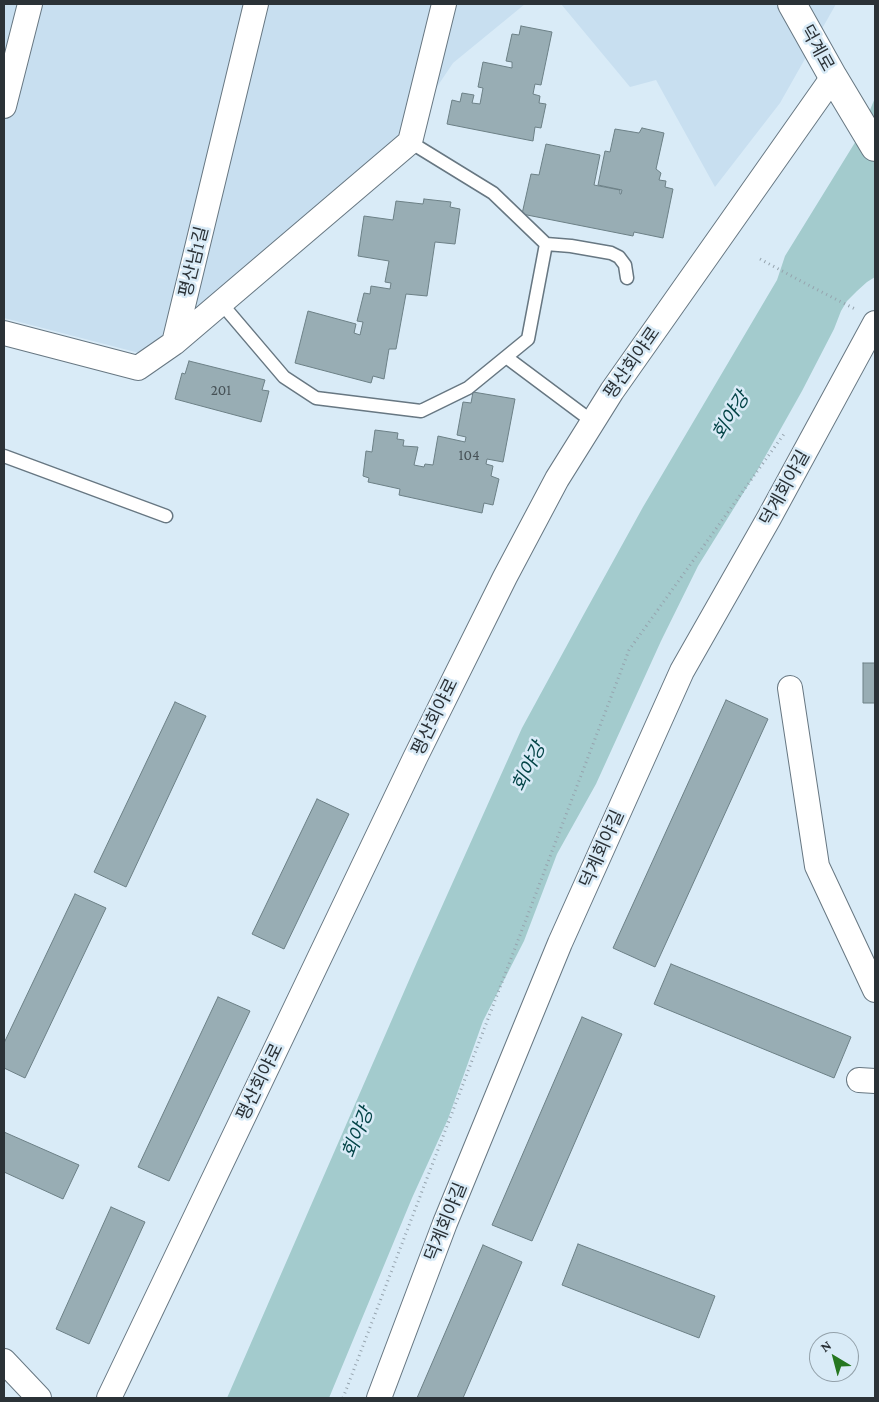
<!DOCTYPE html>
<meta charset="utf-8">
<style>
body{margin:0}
#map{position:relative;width:879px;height:1402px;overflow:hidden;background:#d9ebf7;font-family:"Crimson Pro",serif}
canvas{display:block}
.frame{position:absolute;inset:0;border:5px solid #2b3237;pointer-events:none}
.north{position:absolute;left:809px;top:1332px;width:50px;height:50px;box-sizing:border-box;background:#d9ebf7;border:1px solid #93a1aa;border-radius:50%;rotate:323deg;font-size:14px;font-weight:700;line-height:20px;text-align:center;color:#2b3237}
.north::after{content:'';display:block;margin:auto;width:18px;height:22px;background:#267720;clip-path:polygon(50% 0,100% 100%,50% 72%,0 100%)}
</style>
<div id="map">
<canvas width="879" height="1402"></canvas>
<div class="frame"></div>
<div class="north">N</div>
</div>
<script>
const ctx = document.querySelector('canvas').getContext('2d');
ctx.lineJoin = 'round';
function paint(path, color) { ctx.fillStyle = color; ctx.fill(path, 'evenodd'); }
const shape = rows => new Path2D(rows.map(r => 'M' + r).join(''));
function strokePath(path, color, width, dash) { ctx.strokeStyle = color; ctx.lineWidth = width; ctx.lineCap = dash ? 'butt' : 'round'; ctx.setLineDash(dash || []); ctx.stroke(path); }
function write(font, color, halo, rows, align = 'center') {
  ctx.font = font + ' "Crimson Pro","Noto Sans KR",serif'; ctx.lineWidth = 5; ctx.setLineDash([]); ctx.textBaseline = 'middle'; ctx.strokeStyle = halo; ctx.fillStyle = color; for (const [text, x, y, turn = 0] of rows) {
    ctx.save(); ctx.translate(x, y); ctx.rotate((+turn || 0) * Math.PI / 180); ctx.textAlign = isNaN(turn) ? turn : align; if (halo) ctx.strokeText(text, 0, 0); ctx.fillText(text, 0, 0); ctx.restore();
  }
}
paint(shape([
 [4,4,525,4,453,63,402,139,143,354,4,318],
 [561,4,836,4,780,103,715,187,656,80,630,87]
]), '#c8dff0');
paint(shape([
 [875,98,875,277,867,282,857,291,847,301,841,311,834,329,802,391,757,471,698,566,661,641,596,784,557,854,524,941,483,1021,448,1119,412,1198,329,1398,227,1398,417,962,522,728,584,614,643,507,777,280,785,256,859,136]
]), '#a3cbcd');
const building = shape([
 [521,26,552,32,541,85,535,84,533,94,540,96,539,103,546,104,541,128,535,127,533,141,447,124,452,100,460,102,462,93,474,95,472,103,480,104,483,88,478,87,483,62,512,68,512,62,506,61,512,34,519,35,521,26],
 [642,128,664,133,656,169,661,173,659,180,666,181,665,187,673,189,663,238,634,232,633,236,522,214,531,174,539,175,546,144,600,155,594,185,620,190,620,194,621,194,622,190,598,185,605,151,610,152,615,129,639,133,642,128],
 [424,199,451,202,450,207,460,209,455,244,435,242,427,296,406,294,396,349,389,349,384,379,373,376,371,383,295,363,308,311,356,324,354,333,360,335,363,322,357,321,364,293,370,294,371,286,390,289,391,283,385,282,389,261,358,256,364,216,393,220,396,201,423,204,424,199],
 [189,361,265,380,262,390,269,391,261,422,175,399,182,373,185,374,189,361],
 [473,392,515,399,503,462,487,459,486,464,493,466,491,476,499,479,493,505,484,503,482,513,399,495,400,489,368,482,369,478,363,476,366,451,372,452,375,430,398,433,397,439,404,440,403,446,418,447,414,465,424,467,425,464,433,465,438,436,465,442,466,437,457,435,463,402,471,403,473,392],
 [863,663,875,663,875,703,863,703,863,663],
 [726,700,768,719,655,967,613,948,726,700],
 [175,702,206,716,126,887,94,872,175,702],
 [317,799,349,814,284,949,252,934,317,799],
 [75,894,106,908,25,1078,4,1068,4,1043,75,894],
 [671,964,851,1037,834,1078,654,1004,671,964],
 [218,997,250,1011,169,1181,138,1167,218,997],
 [582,1017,622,1034,532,1241,492,1225,582,1017],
 [4,1132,79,1165,63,1199,4,1172,4,1132],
 [111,1207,145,1222,89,1344,56,1329,111,1207],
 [578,1244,715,1296,699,1338,562,1285,578,1244],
 [483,1245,522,1262,463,1398,417,1398,483,1245]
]);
paint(building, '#98adb4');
strokePath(building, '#6c8086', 1);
const service = shape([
 [410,142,493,193,546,244,528,339,506,357,593,422],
 [546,244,571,246,611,253,619,257,625,265,627,278],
 [221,303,284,377,316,398,421,411,468,388,506,357],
 [4,456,166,516]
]);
const minor = shape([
 [4,106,30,4],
 [4,333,138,368,174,343,256,4],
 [174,343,410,142,444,4],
 [790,688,817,866,875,990],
 [859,1080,875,1081],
 [4,1361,39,1398],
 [109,1398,415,758,505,577,557,479,612,391,833,77],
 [379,1398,445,1223,560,943,682,671,769,518,875,323]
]);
const tertiary = shape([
 [792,4,833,77,875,147]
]);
strokePath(service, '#677782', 15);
strokePath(minor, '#677782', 26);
strokePath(tertiary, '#677782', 30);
strokePath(shape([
 [760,259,812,287,857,310],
 [343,1398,629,650,784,434]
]), '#96a4ae', 3, [1, 4]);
strokePath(service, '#fff', 12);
strokePath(minor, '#fff', 24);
strokePath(tertiary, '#fff', 28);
write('15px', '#465156', null, [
 ["201",221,390],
 ["104",469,455]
]);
write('18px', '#2b3237', '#d9ebf7', [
 ["덕계로",817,48,61],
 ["평산남1길",194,262,-76],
 ["평산회야로",632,363,-55],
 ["덕계회야길",785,488,-61],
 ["평산회야로",435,717,-64],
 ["덕계회야길",602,849,-66],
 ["평산회야로",260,1082,-64],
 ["덕계회야길",446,1222,-68]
]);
write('italic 19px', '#054548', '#d9ebf7', [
 ["회야강",731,416,-58],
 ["회야강",529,767,-64],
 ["회야강",358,1133,-68]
]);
</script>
